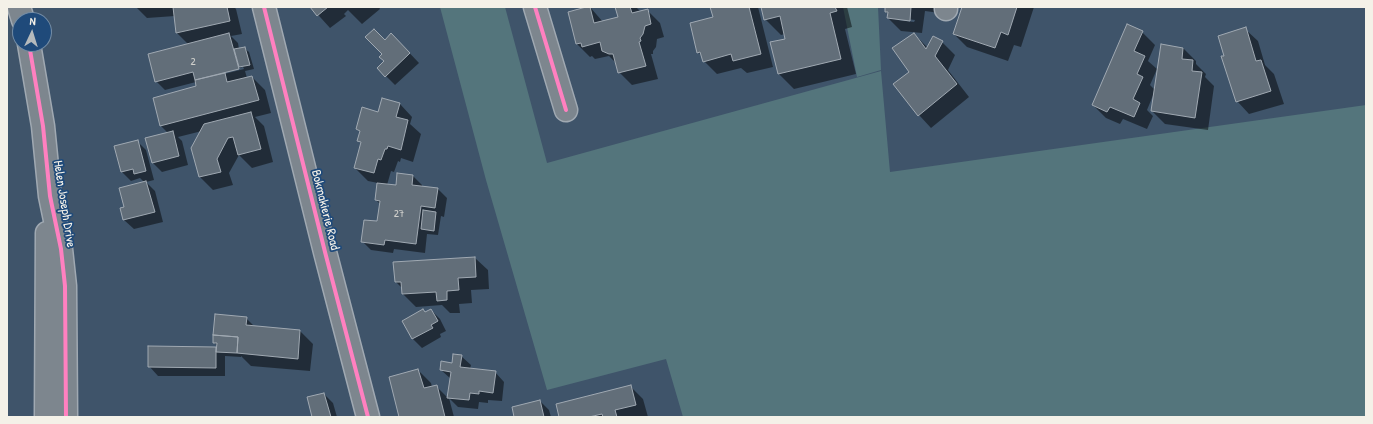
<!DOCTYPE html>
<style>
body{margin:0}
#map{position:relative;width:1373px;height:424px;overflow:hidden;background:#3f546a;font-family:"Patrick Hand",sans-serif}
canvas{display:block}
.frame{position:absolute;inset:0;border:8px solid #f4f1e8;pointer-events:none}
.north{position:absolute;left:12px;top:12px;width:40px;height:40px;box-sizing:border-box;background:#1f4a7a;border:1px solid #748da6;border-radius:50%;rotate:4deg;font-size:11px;font-weight:700;line-height:16px;text-align:center;color:#f4f1e8}
.north::after{content:'';display:block;margin:auto;width:14px;height:18px;background:#b5babc;clip-path:polygon(50% 0,100% 100%,50% 72%,0 100%)}
</style>
<div id="map">
<canvas width="1373" height="424"></canvas>
<div class="frame"></div>
<div class="north">N</div>
</div>
<script>
const ctx = document.querySelector('canvas').getContext('2d');
ctx.lineJoin = 'round';
function paint(path, color) { ctx.fillStyle = color; ctx.fill(path, 'evenodd'); }
const shape = rows => new Path2D(rows.map(r => 'M' + r).join(''));
function strokePath(path, color, width, dash) { ctx.strokeStyle = color; ctx.lineWidth = width; ctx.lineCap = dash ? 'butt' : 'round'; ctx.setLineDash(dash || []); ctx.stroke(path); }
function write(font, color, halo, rows, align = 'center') {
  ctx.font = font + ' "Patrick Hand",sans-serif'; ctx.lineWidth = 3.5; ctx.setLineDash([]); ctx.textBaseline = 'middle'; ctx.strokeStyle = halo; ctx.fillStyle = color; for (const [text, x, y, turn = 0] of rows) {
    ctx.save(); ctx.translate(x, y); ctx.rotate((+turn || 0) * Math.PI / 180); ctx.textAlign = isNaN(turn) ? turn : align; if (halo) ctx.strokeText(text, 0, 0); ctx.fillText(text, 0, 0); ctx.restore();
  }
}
paint(shape([
 [440,7,505,7,547,163,881,71,890,172,1366,105,1366,417,683,417,666,359,547,390,486,180],
 [843,7,878,7,881,70,857,77]
]), '#54757c');
paint(shape([
 [136,7,234,7,236,9,242,34,231,36,238,43,239,49,244,48,249,52,254,69,245,71,247,78,252,77,265,90,271,113,255,117,264,126,273,162,252,168,239,155,229,173,233,185,213,190,200,177,193,148,202,131,178,137,182,141,188,165,162,172,152,162,168,133,161,126,198,87,196,82,165,90,156,81,189,45,176,32,175,16,147,18],
 [243,67,244,69,224,74,223,72],
 [311,7,379,7,380,9,362,24,348,10,344,14,346,16,330,28],
 [590,7,603,22,619,17,616,7,636,7,641,12,647,10,660,23,664,37,657,39,656,47,653,51,653,54,651,54,658,79,632,85,619,72,617,64,609,56,595,59,592,56,590,57,577,44],
 [712,7,758,7,773,67,747,73,741,68,717,74,704,61,703,57,698,52,714,17],
 [762,7,847,7,852,27,845,29,856,74,794,89,779,74,786,39,785,34,781,35,765,19],
 [886,7,941,7,940,13,925,11,922,33,901,31,888,18,888,14,886,12],
 [898,18,915,20,914,22,898,20],
 [963,7,1034,7,1021,47,1014,45,1008,61,967,47,954,34],
 [1245,29,1258,41,1265,65,1274,74,1284,104,1249,114,1237,101],
 [1142,32,1155,45,1148,61,1157,69,1150,85,1155,90,1161,45,1183,48,1196,61,1196,64,1206,74,1205,77,1214,86,1208,130,1165,124,1152,111,1154,93,1147,110,1153,116,1147,129,1123,119,1120,124,1106,118,1093,105],
 [914,34,928,48,942,42,955,55,948,70,969,97,931,128,919,115,910,72],
 [385,41,400,43,419,63,395,85,378,68,385,62,383,54],
 [400,104,412,117,410,124,421,134,413,162,401,158,400,162,398,161,394,172,391,171,387,185,396,186,413,176,422,185,422,187,438,189,447,198,444,217,441,216,438,235,427,234,425,253,394,249,393,253,371,250,362,241,378,222,380,204,376,200,378,183,368,181,355,168,361,144,359,141,361,133,357,129,379,113],
 [137,141,146,150,154,180,146,182,155,191,163,222,134,229,124,220,121,209,126,208,144,182,140,178,131,181,122,172],
 [475,258,488,270,489,289,471,290,472,303,459,304,460,313,450,313,442,305,416,307,403,294,403,289,396,282],
 [431,310,440,319,446,331,440,334,441,337,422,348,412,338,425,313],
 [246,318,255,327,300,331,313,344,310,371,251,366,241,356,241,357,225,356,225,376,158,376,149,366,216,348,218,350,218,347,214,342],
 [461,356,471,365,470,369,495,372,504,382,502,401,488,400,488,403,479,402,478,409,458,407,449,398,454,417,400,417,418,370,431,383,432,387,436,386,448,398,451,379,441,370,453,364],
 [630,386,643,399,648,417,560,417],
 [324,394,333,403,337,417,313,417],
 [540,401,549,410,551,417,515,417]
]), '#0007');
const building = shape([
 [173,7,227,7,230,21,176,33,173,7],
 [310,7,328,7,317,16,310,7],
 [586,7,590,7,594,23,618,17,615,7,630,7,632,13,648,9,651,24,645,26,643,34,640,38,641,41,639,42,646,66,618,73,613,54,609,54,602,51,600,42,582,47,581,43,576,44,568,12,586,7],
 [710,7,749,7,761,54,733,61,731,54,703,62,700,52,697,53,690,23,713,17,710,7],
 [761,7,835,7,837,11,830,13,841,59,778,74,770,42,785,39,780,16,764,20,761,7],
 [885,7,911,7,910,21,887,18,888,12,885,12,885,7],
 [962,7,1017,7,1008,35,1001,32,995,48,953,34,962,7],
 [1127,24,1143,31,1134,51,1145,56,1137,74,1143,77,1133,99,1140,103,1134,117,1110,107,1107,112,1092,105,1127,24],
 [1246,27,1256,61,1261,60,1271,91,1236,102,1221,56,1224,56,1218,36,1246,27],
 [374,29,385,40,391,33,410,53,385,77,377,68,384,61,379,57,382,54,365,37,374,29],
 [229,33,239,69,195,80,193,72,155,82,148,54,229,33],
 [914,33,926,49,933,36,943,41,935,56,957,84,918,116,893,84,909,72,892,48,914,33],
 [1161,44,1183,48,1182,59,1193,60,1192,71,1202,72,1195,118,1151,111,1161,44],
 [245,47,250,65,239,67,234,49,245,47],
 [225,73,227,82,252,76,259,100,160,126,153,98,196,86,195,80,225,73],
 [382,98,400,103,396,117,408,120,401,150,388,146,387,149,385,149,381,160,378,159,374,173,354,168,361,142,357,141,360,131,356,129,362,107,378,112,382,98],
 [251,112,261,149,238,155,233,137,228,138,217,159,221,172,199,177,191,148,204,124,251,112],
 [173,131,179,156,152,163,145,138,173,131],
 [138,140,146,171,134,174,133,169,121,172,114,146,138,140],
 [397,173,413,175,412,185,438,188,435,208,421,206,416,244,385,240,384,245,361,242,364,220,377,221,380,201,375,200,377,183,396,185,397,173],
 [146,181,155,212,123,220,120,208,124,207,119,188,146,181],
 [423,210,436,212,434,231,421,229,423,210],
 [475,257,476,277,458,278,459,290,447,291,447,300,437,301,436,292,402,294,401,282,395,282,393,262,475,257],
 [423,309,425,312,431,309,438,321,431,325,433,328,412,339,402,321,423,309],
 [215,314,247,317,246,325,300,330,298,359,237,353,238,337,213,335,215,314],
 [213,335,238,337,237,353,216,352,217,343,213,343,213,335],
 [148,346,216,347,216,368,148,367,148,346],
 [453,354,462,355,460,367,496,371,493,393,479,391,479,394,470,393,469,400,447,398,451,372,440,370,441,361,452,363,453,354],
 [418,369,424,388,437,385,445,417,399,417,389,377,418,369],
 [631,385,636,405,615,410,617,417,603,417,602,414,589,417,559,417,556,404,631,385],
 [324,393,331,417,312,417,307,397,324,393],
 [540,400,544,417,514,417,512,407,540,400]
]);
paint(building, '#626e79');
strokePath(building, '#a0a9b2', 1);
const minor = shape([
 [264,7,325,252,368,417],
 [535,7,566,110],
 [946,9,946,7]
]);
const tertiary = shape([
 [19,7,23,20],
 [29,44,43,126,50,196,61,249,65,286,66,417],
 [46,417,47,233]
]);
strokePath(minor, '#a0a9b2', 25);
strokePath(tertiary, '#a0a9b2', 25);
strokePath(minor, '#7d868e', 22);
strokePath(tertiary, '#7d868e', 22);
strokePath(shape([
 [264,7,325,252,368,417],
 [535,7,566,110],
 [29,44,43,126,50,196,61,249,65,286,66,417]
]), '#ff80c0', 4);
write('11px', '#d0d0cc', null, [
 ["2",193,62],
 ["27",399,214]
]);
write('13px', '#f4f1e8', '#1f4a7a', [
 ["Helen Joseph Drive",64,204,81],
 ["Bokmakierie Road",325,210,76]
]);
</script>
